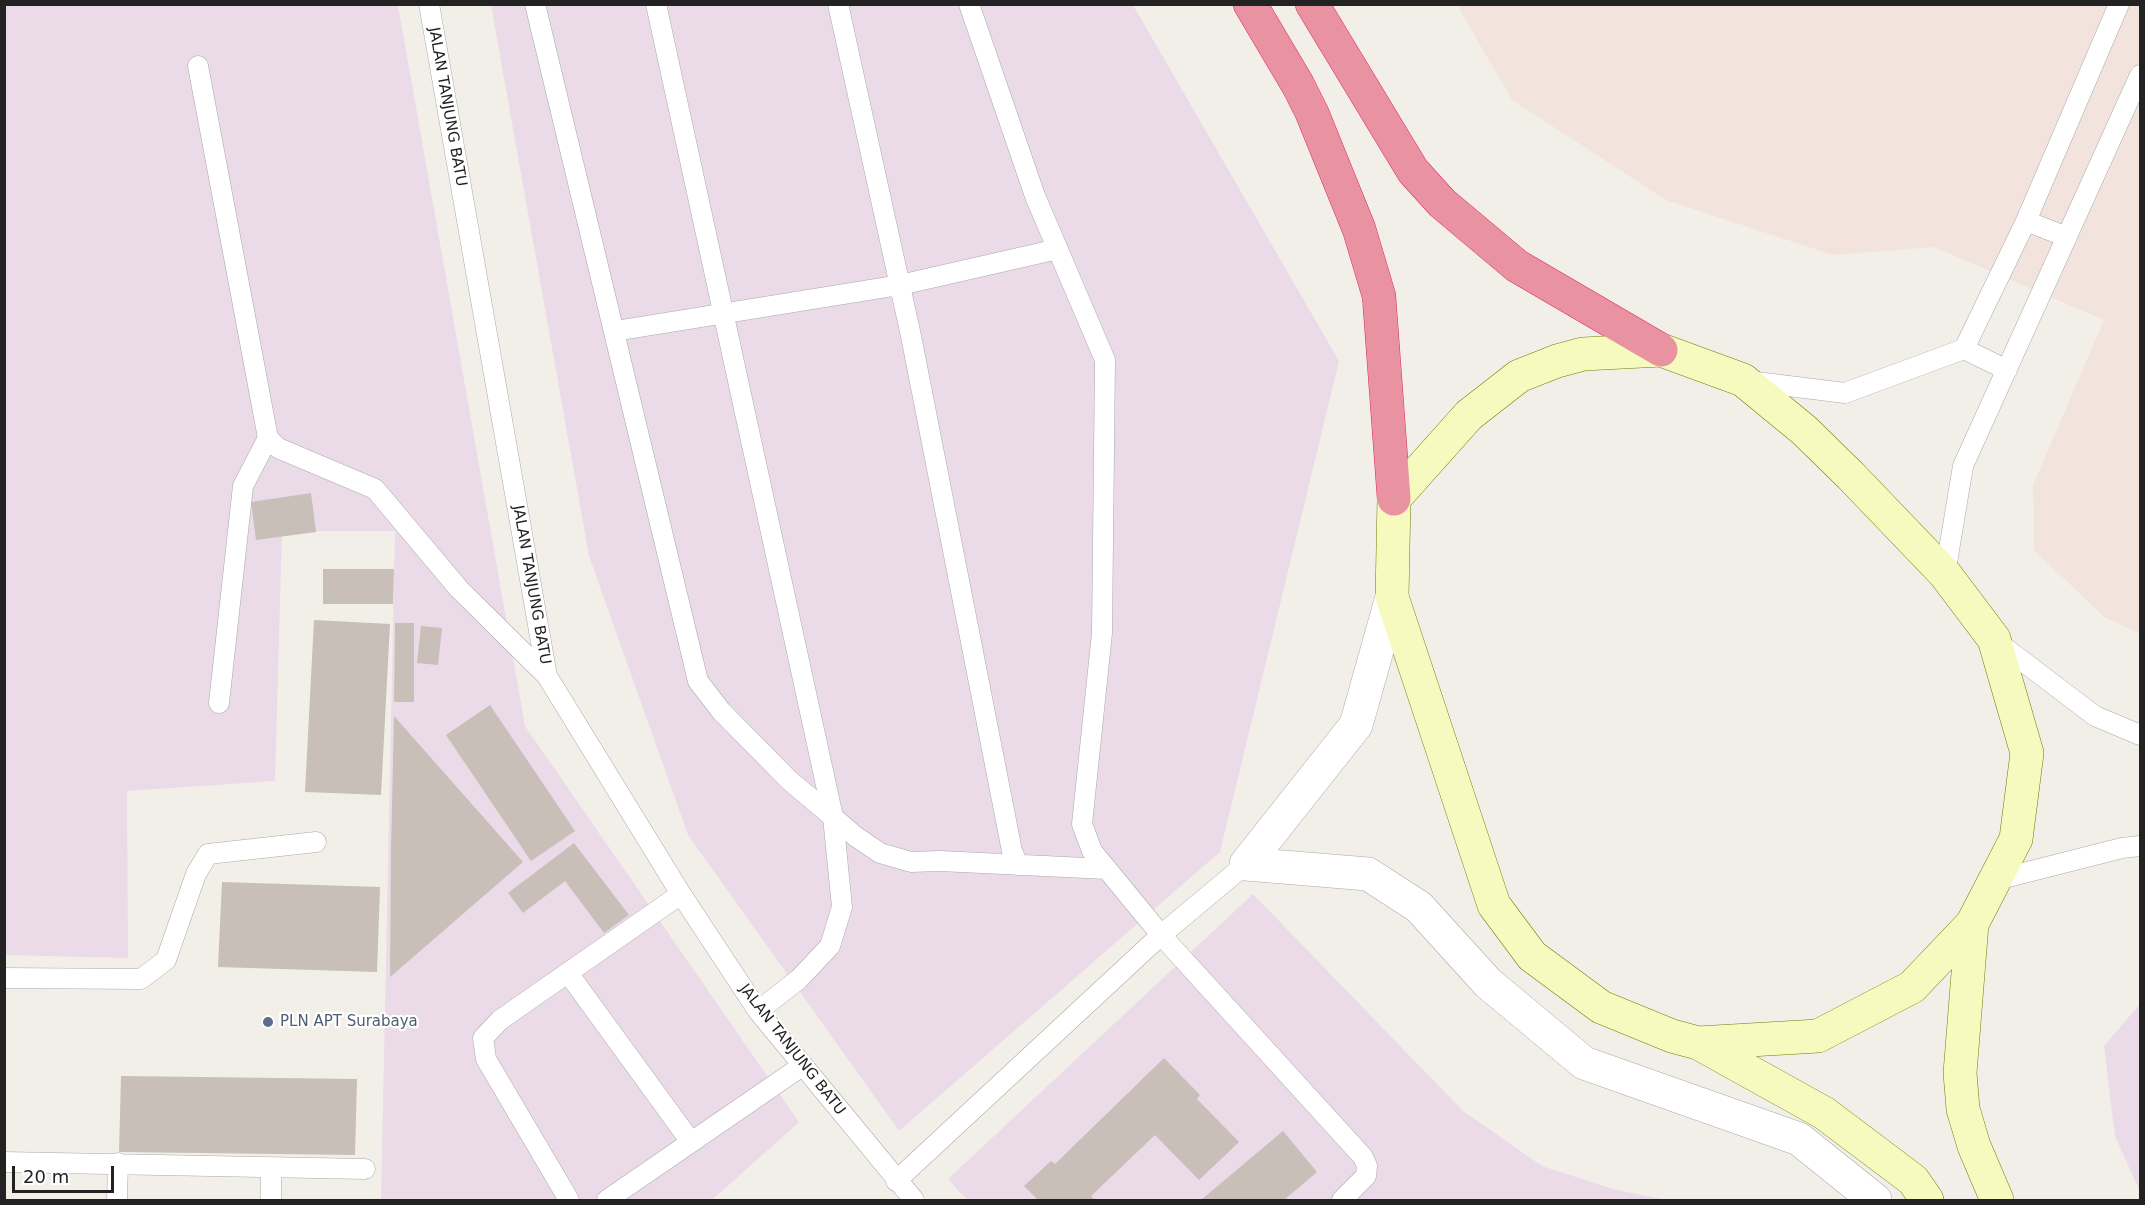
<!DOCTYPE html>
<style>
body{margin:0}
#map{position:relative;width:2145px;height:1205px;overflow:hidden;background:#f2efe9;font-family:"DejaVu Sans",sans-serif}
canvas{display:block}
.frame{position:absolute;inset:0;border:6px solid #222;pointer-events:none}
.scale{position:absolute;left:12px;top:1166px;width:102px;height:27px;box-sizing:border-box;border:3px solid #222;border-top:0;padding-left:8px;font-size:18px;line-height:21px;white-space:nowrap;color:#222;-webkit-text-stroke:4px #fff;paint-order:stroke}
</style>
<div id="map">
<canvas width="2145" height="1205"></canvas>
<div class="frame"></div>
<div class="scale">20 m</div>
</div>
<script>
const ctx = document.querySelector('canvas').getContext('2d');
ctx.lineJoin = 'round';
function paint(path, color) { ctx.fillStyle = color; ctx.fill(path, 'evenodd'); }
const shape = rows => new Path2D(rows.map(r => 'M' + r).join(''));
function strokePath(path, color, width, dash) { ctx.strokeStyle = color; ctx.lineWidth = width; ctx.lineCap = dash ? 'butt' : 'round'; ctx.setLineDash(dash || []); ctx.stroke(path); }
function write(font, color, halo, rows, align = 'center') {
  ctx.font = font + ' "DejaVu Sans",sans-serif'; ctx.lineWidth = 4.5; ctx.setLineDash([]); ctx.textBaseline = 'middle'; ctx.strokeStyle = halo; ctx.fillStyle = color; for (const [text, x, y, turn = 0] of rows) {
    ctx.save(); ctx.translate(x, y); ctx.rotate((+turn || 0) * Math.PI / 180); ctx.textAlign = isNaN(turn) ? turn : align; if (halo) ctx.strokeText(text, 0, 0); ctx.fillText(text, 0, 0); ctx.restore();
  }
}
paint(shape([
 [5,5,398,5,525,726,799,1122,712,1200,381,1200,395,531,282,531,275,781,127,791,128,958,5,955],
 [491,5,1133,5,1339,361,1220,852,899,1131,688,835,589,556],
 [1253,894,1463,1111,1542,1166,1613,1189,1666,1200,967,1200,948,1179],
 [2140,1004,2140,1192,2115,1136,2104,1046]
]), '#ebdbe8');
paint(shape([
 [1457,5,2140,5,2140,634,2104,617,2034,550,2033,485,2104,320,1934,247,1833,255,1666,200,1512,100]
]), '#f3e3dd');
paint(shape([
 [311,493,316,532,256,540,251,502],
 [323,569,394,569,393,604,323,604],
 [314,620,390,624,381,795,305,792],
 [395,623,414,623,414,702,394,702],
 [421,626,442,628,438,665,417,663],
 [490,705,575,831,531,861,446,735],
 [394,716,523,862,390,977,391,850],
 [574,843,629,915,604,933,565,881,523,913,508,893],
 [222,882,380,887,377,972,218,967],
 [1164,1058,1200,1095,1197,1099,1239,1142,1199,1180,1155,1135,1091,1196,1095,1200,1038,1200,1024,1186,1051,1161,1055,1164],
 [121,1076,357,1079,355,1155,119,1152],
 [1283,1131,1317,1172,1284,1200,1201,1200]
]), '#c7bfb8');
const service = shape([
 [429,4,547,676,681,894,758,1011,914,1200],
 [535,4,698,681,721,711,789,780,833,817,842,907,830,946,799,979,758,1011],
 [656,4,833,817,855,836,880,853,911,862,940,861,1107,869],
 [838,4,911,336,1012,851,1018,865],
 [969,4,1035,196,1105,360,1102,633,1082,824,1092,851,1161,935,1363,1157,1367,1166,1366,1176,1342,1200],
 [198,66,268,438,278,448,375,489,459,589,547,676],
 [2026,221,2067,237],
 [615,331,900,285,1058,249],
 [1964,349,2007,370],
 [1748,381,1845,393,1964,349,2026,221,2119,4],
 [1945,574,1963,466,2140,75],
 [1996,641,2095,716,2140,735],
 [219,703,243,486,268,438],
 [1996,880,2122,848,2140,846],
 [568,973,691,1142],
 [4,978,141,979,166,960,196,874,208,854,316,842],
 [4,1162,365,1169],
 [271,1167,271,1200],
 [896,1181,1161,935,1246,864],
 [117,1200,118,1163],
 [569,1200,486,1059,483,1038,500,1020,681,894],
 [607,1200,802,1066]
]);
const minor = shape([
 [1246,864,1368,874,1419,907,1488,983,1584,1063,1799,1139,1875,1200],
 [1246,864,1356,725,1392,597]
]);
const secondary = shape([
 [1972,924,1912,987,1818,1036,1698,1043,1672,1036,1601,1007,1532,956,1494,905,1392,597,1394,499,1469,415,1519,376,1557,361,1583,354,1661,350,1743,380,1804,430,1851,476,1945,574,1994,639,2027,753,2016,839,1972,924,1960,1073,1963,1109,1974,1146,1997,1200],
 [1698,1043,1824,1113,1913,1180,1927,1200]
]);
const motorway = shape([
 [1250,4,1298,85,1312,113,1359,229,1379,296,1394,499],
 [1312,4,1413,171,1442,203,1517,266,1661,350]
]);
strokePath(service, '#a9a9a9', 21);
strokePath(minor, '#a9a9a9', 34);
strokePath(secondary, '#707d05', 34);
strokePath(motorway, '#dc2a67', 34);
strokePath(service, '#fff', 20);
strokePath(minor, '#fff', 33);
strokePath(secondary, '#f7fabf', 33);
strokePath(motorway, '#e892a2', 33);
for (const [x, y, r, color] of [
 [268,1022,6,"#5c6f8a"]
]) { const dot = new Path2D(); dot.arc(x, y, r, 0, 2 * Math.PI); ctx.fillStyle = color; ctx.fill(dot); strokePath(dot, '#fff', 2); }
write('15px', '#222', '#fff', [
 ["JALAN TANJUNG BATU",447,107,80],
 ["JALAN TANJUNG BATU",531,585,80],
 ["JALAN TANJUNG BATU",792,1050,52]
]);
write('15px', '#4e5e75', '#fff', [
 ["PLN APT Surabaya",280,1022]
], 'left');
</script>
